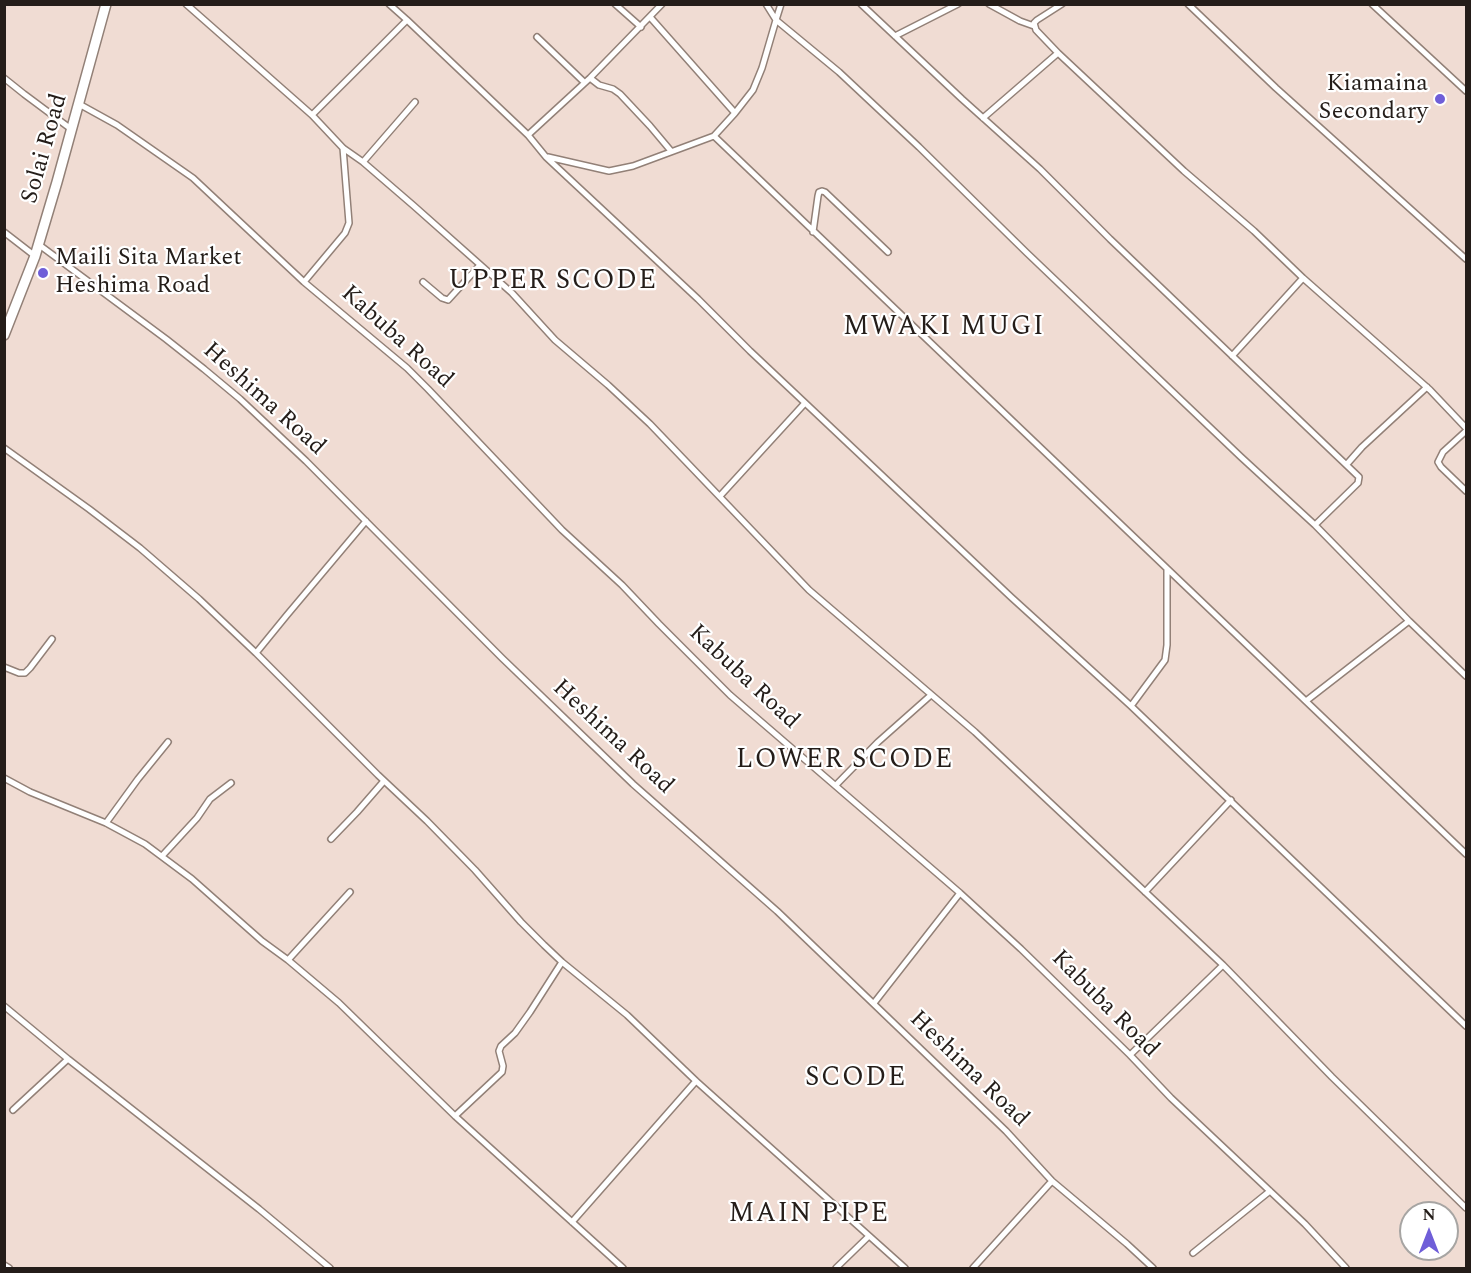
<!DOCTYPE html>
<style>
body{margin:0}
#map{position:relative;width:1471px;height:1273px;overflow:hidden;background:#f0dcd3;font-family:Spectral,serif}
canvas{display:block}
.frame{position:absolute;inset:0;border:6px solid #241d19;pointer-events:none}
.north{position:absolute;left:1399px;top:1201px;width:60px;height:60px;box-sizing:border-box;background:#fff;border:2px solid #a7a5a3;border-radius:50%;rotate:0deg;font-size:16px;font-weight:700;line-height:24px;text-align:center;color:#241d19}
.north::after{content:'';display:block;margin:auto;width:21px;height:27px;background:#6f5ed8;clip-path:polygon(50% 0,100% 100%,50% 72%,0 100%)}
</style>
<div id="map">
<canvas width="1471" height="1273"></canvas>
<div class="frame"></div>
<div class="north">N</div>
</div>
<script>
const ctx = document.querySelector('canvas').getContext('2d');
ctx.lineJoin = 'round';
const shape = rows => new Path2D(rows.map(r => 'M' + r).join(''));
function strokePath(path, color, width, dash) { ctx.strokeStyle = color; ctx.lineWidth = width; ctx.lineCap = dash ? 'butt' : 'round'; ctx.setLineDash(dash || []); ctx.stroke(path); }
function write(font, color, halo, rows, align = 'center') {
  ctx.font = font + ' Spectral,serif'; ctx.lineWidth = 4.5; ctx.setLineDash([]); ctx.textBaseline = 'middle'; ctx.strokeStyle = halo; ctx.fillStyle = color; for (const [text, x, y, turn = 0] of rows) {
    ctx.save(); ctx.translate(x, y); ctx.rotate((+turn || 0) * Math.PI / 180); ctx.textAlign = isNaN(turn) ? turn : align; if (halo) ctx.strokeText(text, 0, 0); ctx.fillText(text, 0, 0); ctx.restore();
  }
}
const minor = shape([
 [186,4,312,115,343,148,363,162,414,206,512,293,555,340,608,385,650,424,809,590,975,732,1223,965,1332,1077,1466,1208],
 [389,4,407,20,528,135,546,157,698,299,750,351,1011,597,1131,706,1466,1026],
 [615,4,641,27],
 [781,4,776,20,839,72,919,147,1027,253,1241,457,1315,525,1409,621,1466,676],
 [861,4,962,99,1040,169,1110,239,1359,477,1358,483,1315,525],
 [989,4,1020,21,1034,26],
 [1188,4,1276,88,1466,259],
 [1372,4,1466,91],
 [650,17,735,113],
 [895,36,958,4],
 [537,37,584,82],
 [1058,53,1184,171,1254,231,1303,278,1430,390,1466,428],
 [4,78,24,94,71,129],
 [590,78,599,85,613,89,620,94,650,126,671,151],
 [79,104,117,125,193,178,304,282,407,368,428,389,562,530,622,585,659,624,730,695,960,893,1021,949,1130,1055,1171,1098,1305,1224,1346,1268],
 [312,115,407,20],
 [983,118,1058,53,1036,30,1034,23,1037,20,1062,4],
 [528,135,590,78,662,4],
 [714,136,1466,854],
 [548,157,609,171,633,166,714,136,735,113,753,90,762,68,776,20,766,4],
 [363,162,415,102],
 [4,232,35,256],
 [813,232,818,196,819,192,822,191,825,192,888,252],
 [38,244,166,339,204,369,240,399,306,461,502,658,633,784,777,911,1006,1131,1052,1181,1127,1244,1153,1268],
 [304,282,345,233,349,223,343,148],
 [423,282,442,298,448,300,480,265],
 [1232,356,1303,278],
 [1466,431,1443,452,1438,462,1441,467,1466,491],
 [4,448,89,509,140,548,199,599,256,653,378,775,427,821,475,870,521,922,544,945,562,962,627,1015,696,1081,905,1268],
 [1347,464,1362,447,1427,387],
 [720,496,805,403],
 [256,653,287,615,366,521],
 [4,667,19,673,25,673,30,668,52,639],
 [1306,701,1409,621],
 [1131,706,1165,660,1167,645,1167,569],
 [4,778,30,792,106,823,145,844,192,879,262,941,288,960,339,1003,455,1116,623,1268],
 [836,785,878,742,931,695],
 [106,823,138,779,168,742],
 [331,839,357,812,384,781],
 [162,856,197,818,210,799,231,783],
 [1145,892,1231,800],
 [288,960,350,892],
 [874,1003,960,893],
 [4,1006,68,1059,259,1209,330,1268],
 [1130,1055,1223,965],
 [13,1110,68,1059],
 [455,1116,502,1072,503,1066,499,1051,501,1046,515,1033,530,1012,562,962],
 [572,1222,696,1081],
 [1193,1253,1270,1191],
 [4,1265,9,1268],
 [836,1268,869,1236],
 [973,1268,1052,1181]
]);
const trunk = shape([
 [4,335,35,256,57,182,106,4]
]);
strokePath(minor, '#928077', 8);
strokePath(trunk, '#928077', 12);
strokePath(minor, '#fff', 5);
strokePath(trunk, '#fff', 9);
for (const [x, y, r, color] of [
 [1440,99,6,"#6f5ed8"],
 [43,273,6,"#6f5ed8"]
]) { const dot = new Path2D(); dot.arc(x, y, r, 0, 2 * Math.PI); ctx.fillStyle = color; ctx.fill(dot); strokePath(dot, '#fff', 2); }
write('24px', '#241d19', '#fff', [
 ["Kiamaina",1428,85],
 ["Secondary",1428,113],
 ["Maili Sita Market",55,259,"left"],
 ["Heshima Road",55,287,"left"]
], 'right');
write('24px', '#241d19', '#fff', [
 ["Solai Road",46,149,-74],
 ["Kabuba Road",396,338,42],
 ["Heshima Road",263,400,42],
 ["Kabuba Road",743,678,43],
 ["Heshima Road",612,738,43],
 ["Kabuba Road",1104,1005,45],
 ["Heshima Road",968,1070,44]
]);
ctx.letterSpacing = '1.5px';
write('27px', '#241d19', '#fff', [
 ["UPPER SCODE",553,283],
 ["MWAKI MUGI",944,329],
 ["LOWER SCODE",845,762],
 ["SCODE",856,1080],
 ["MAIN PIPE",809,1216]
]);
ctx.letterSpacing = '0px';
</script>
